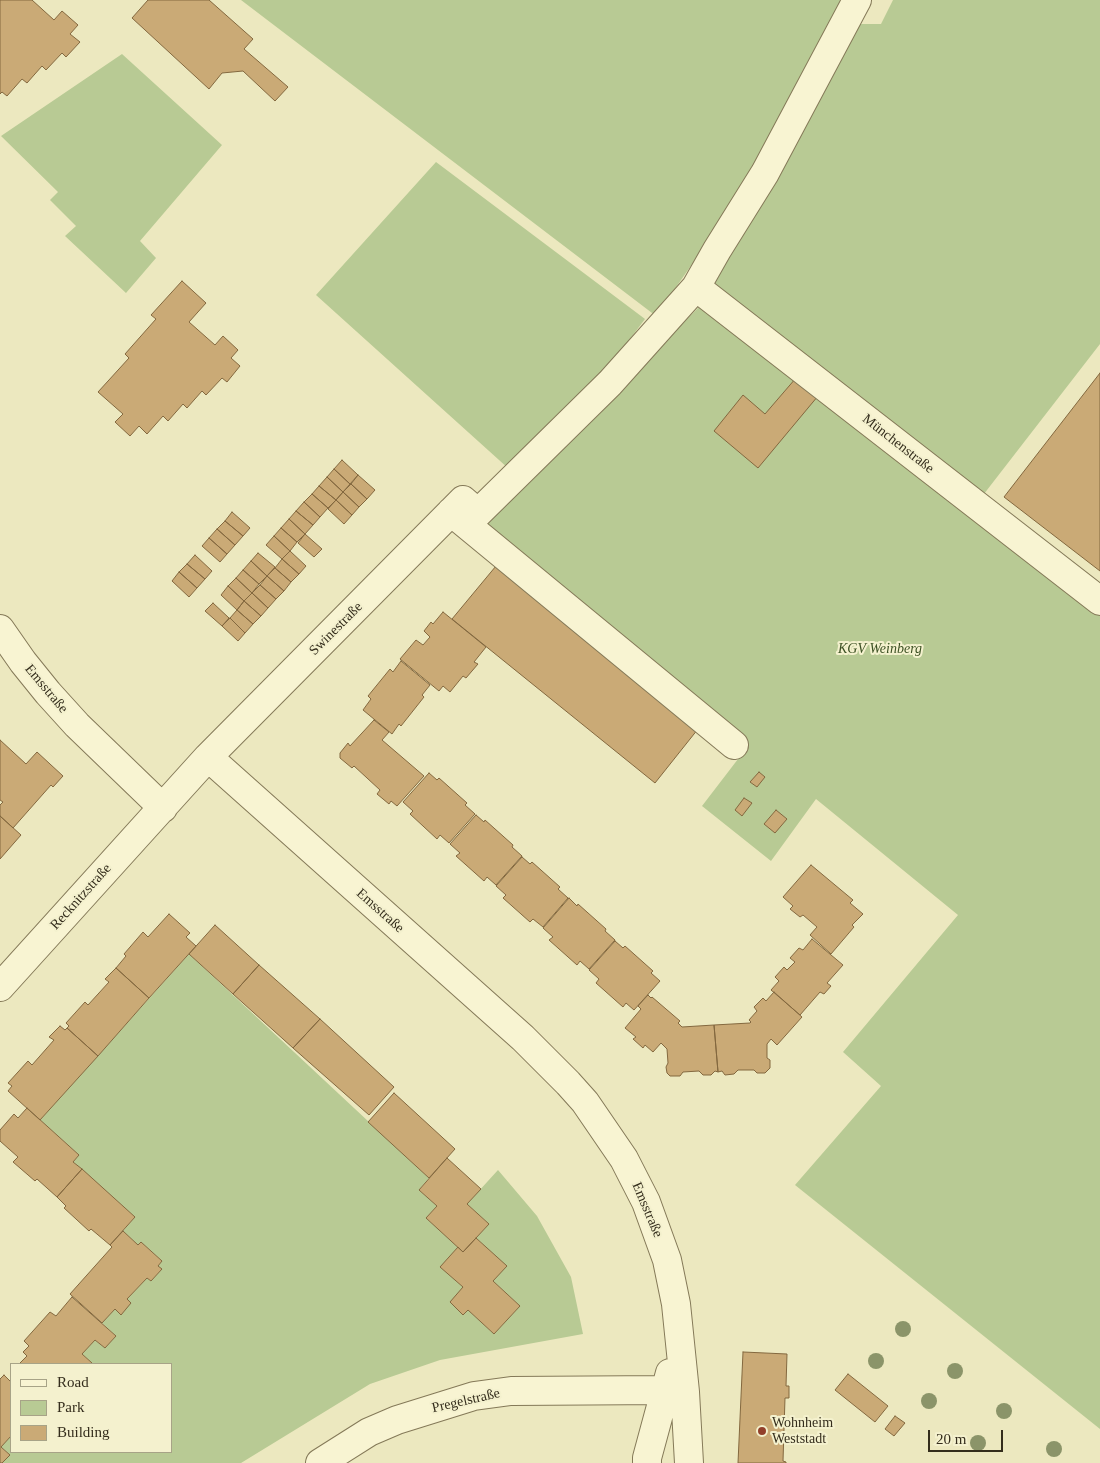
<!DOCTYPE html>
<meta charset="utf-8">
<style>
body{margin:0}
#map{position:relative;width:1100px;height:1463px;overflow:hidden;background:#ece8bf;font-family:"Times New Roman",serif}
canvas{display:block}
.legend{position:absolute;left:10px;top:1363px;width:162px;height:90px;box-sizing:border-box;background:#f4f1ce;border:1px solid #a7a387;margin:0;padding:6px 9px;list-style:none;font-size:15px;color:#342d1c}
.legend li{display:flex;align-items:center;gap:10px;height:25px}
.legend b{width:25px;border:1px solid #a7a387}
.scale{position:absolute;left:928px;top:1430px;width:75px;height:22px;box-sizing:border-box;border:2px solid #342d1c;border-top:0;padding-left:6px;font-size:15px;line-height:18px;white-space:nowrap;color:#342d1c;-webkit-text-stroke:4px #f4f1ce;paint-order:stroke}
</style>
<div id="map">
<canvas width="1100" height="1463"></canvas>
<ul class="legend">
<li><b style="height:6px;background:#f8f4d2"></b>Road</li>
<li><b style="height:14px;background:#b8ca94"></b>Park</li>
<li><b style="height:14px;background:#caaa76"></b>Building</li>
</ul>
<div class="scale">20 m</div>
</div>
<script>
const ctx = document.querySelector('canvas').getContext('2d');
ctx.lineJoin = 'round';
function paint(path, color) { ctx.fillStyle = color; ctx.fill(path, 'evenodd'); }
const shape = rows => new Path2D(rows.map(r => 'M' + r).join(''));
function strokePath(path, color, width, dash) { ctx.strokeStyle = color; ctx.lineWidth = width; ctx.lineCap = dash ? 'butt' : 'round'; ctx.setLineDash(dash || []); ctx.stroke(path); }
function write(font, color, halo, rows, align = 'center') {
  ctx.font = font + ' "Times New Roman",serif'; ctx.lineWidth = 4; ctx.setLineDash([]); ctx.textBaseline = 'middle'; ctx.strokeStyle = halo; ctx.fillStyle = color; for (const [text, x, y, turn = 0] of rows) {
    ctx.save(); ctx.translate(x, y); ctx.rotate((+turn || 0) * Math.PI / 180); ctx.textAlign = isNaN(turn) ? turn : align; if (halo) ctx.strokeText(text, 0, 0); ctx.fillText(text, 0, 0); ctx.restore();
  }
}
paint(shape([
 [241,0,847,0,756,172,656,316],
 [893,0,1100,0,1100,344,970,512,1100,613,1100,1429,795,1185,881,1086,843,1052,958,915,816,799,771,861,702,806,748,746,478,529,701,305,854,24,881,24],
 [122,54,222,145,140,241,156,258,126,293,65,236,76,226,50,200,58,192,1,136],
 [436,162,645,319,602,376,509,469,316,295],
 [189,954,429,1178,419,1190,437,1206,426,1218,458,1247,441,1267,463,1287,468,1310,494,1334,520,1306,493,1281,506,1266,476,1238,489,1224,467,1204,498,1170,537,1216,571,1277,583,1334,440,1360,370,1384,241,1463,2,1463,10,1455,1,1447,11,1436,11,1452,171,1452,171,1364,91,1364,92,1363,82,1354,95,1340,105,1348,116,1336,102,1323,115,1309,121,1314,131,1303,127,1299,147,1278,151,1281,161,1270,158,1266,162,1261,142,1243,138,1245,123,1231,135,1217,73,1162,79,1155,40,1120]
]), '#b8ca94');
const building = shape([
 [0,0,32,0,54,20,62,11,78,25,70,34,80,42,66,57,62,53,46,70,42,66,27,83,22,79,7,96,2,92,0,94,0,0],
 [148,0,209,0,253,39,244,49,288,87,275,101,243,71,222,73,209,89,132,18,148,0],
 [182,281,206,303,189,322,215,345,223,336,238,350,231,358,240,366,227,382,222,378,206,395,202,391,187,408,183,404,168,421,163,416,147,434,139,426,130,436,115,422,123,414,98,392,129,358,125,354,156,319,151,315,182,281],
 [1100,373,1100,571,1004,497,1100,373],
 [796,378,818,396,758,468,714,431,743,395,765,414,796,378],
 [342,460,358,475,350,484,334,469,342,460],
 [334,469,350,484,343,492,327,477,334,469],
 [358,475,375,490,367,499,351,484,358,475],
 [327,477,343,492,336,500,319,486,327,477],
 [351,484,367,499,359,507,343,492,351,484],
 [319,486,336,500,328,508,312,494,319,486],
 [343,492,359,507,352,515,336,500,343,492],
 [312,494,328,508,320,517,304,502,312,494],
 [336,500,352,515,344,524,328,509,336,500],
 [304,502,320,517,313,525,296,511,304,502],
 [296,511,313,525,305,534,289,519,296,511],
 [232,512,250,528,243,536,225,521,232,512],
 [289,519,305,534,297,542,281,528,289,519],
 [225,521,243,536,235,545,217,529,225,521],
 [281,528,297,542,290,551,274,536,281,528],
 [217,529,235,545,227,554,209,538,217,529],
 [305,534,322,549,314,557,298,543,305,534],
 [274,536,290,551,282,559,266,545,274,536],
 [209,538,227,554,220,562,202,546,209,538],
 [290,551,306,566,299,574,282,559,290,551],
 [258,553,275,567,267,576,251,561,258,553],
 [195,555,212,571,205,579,187,564,195,555],
 [282,559,299,574,291,582,275,568,282,559],
 [251,561,267,576,259,584,243,570,251,561],
 [187,564,205,579,197,588,179,572,187,564],
 [496,566,698,729,655,783,452,619,496,566],
 [275,568,291,582,284,591,267,576,275,568],
 [243,570,259,584,252,593,236,578,243,570],
 [179,572,197,588,189,597,172,581,179,572],
 [267,576,284,591,276,599,260,585,267,576],
 [236,578,252,593,244,601,228,586,236,578],
 [260,585,276,599,268,608,252,593,260,585],
 [228,586,244,601,237,610,221,595,228,586],
 [252,593,268,608,261,616,244,601,252,593],
 [244,601,261,616,253,624,237,610,244,601],
 [213,603,229,618,222,626,205,611,213,603],
 [237,610,253,624,245,633,230,618,237,610],
 [443,612,486,647,474,662,478,664,466,678,463,676,450,692,443,686,439,691,400,659,416,640,423,645,430,637,424,631,431,622,433,624,443,612],
 [230,618,245,633,238,641,222,626,230,618],
 [401,661,430,685,422,695,424,697,401,726,399,724,392,734,363,710,371,699,368,696,390,669,393,672,401,661],
 [374,720,389,732,382,740,424,776,397,806,391,801,389,804,377,794,380,790,354,766,352,768,340,758,340,753,348,743,350,746,374,720],
 [0,740,26,764,37,752,63,776,53,787,51,785,13,828,0,816,0,805,3,802,0,800,0,740],
 [759,772,765,777,757,787,750,782,759,772],
 [429,773,437,780,439,778,467,803,465,805,475,814,449,843,440,835,437,839,410,814,413,811,403,802,429,773],
 [744,798,752,803,742,816,735,810,744,798],
 [776,810,787,819,775,833,764,824,776,810],
 [476,815,484,822,485,820,513,845,512,847,522,856,496,885,487,877,484,881,456,856,460,853,450,844,476,815],
 [0,816,21,835,0,859,0,816],
 [522,857,530,864,532,862,560,887,558,889,568,898,543,927,533,919,530,922,503,898,506,895,496,886,522,857],
 [811,865,853,900,850,903,863,914,852,925,854,927,831,954,810,935,817,927,803,915,800,917,790,909,793,906,783,897,811,865],
 [569,898,577,906,578,904,606,929,605,931,615,940,589,969,580,961,577,965,549,940,553,937,543,928,569,898],
 [169,914,190,933,186,937,196,946,149,998,116,968,126,956,124,954,143,932,148,937,169,914],
 [215,925,259,965,233,994,189,954,215,925],
 [812,939,843,965,827,983,831,986,824,994,820,992,800,1015,771,990,779,981,775,977,784,967,787,970,795,962,790,958,799,948,803,950,812,939],
 [615,941,623,948,625,946,653,971,651,973,660,981,634,1010,626,1003,623,1007,596,983,599,979,589,970,615,941],
 [259,965,320,1019,293,1048,233,994,259,965],
 [116,968,149,998,98,1056,67,1028,69,1026,66,1023,85,1002,88,1005,109,982,105,979,116,968],
 [774,992,802,1017,777,1045,771,1039,767,1044,767,1058,770,1060,770,1068,765,1073,757,1073,754,1070,738,1070,734,1074,725,1075,722,1071,718,1072,714,1025,750,1023,751,1022,749,1020,757,1011,754,1007,763,998,766,1001,774,992],
 [648,995,651,998,652,997,680,1021,678,1023,682,1027,714,1025,718,1072,715,1071,711,1075,703,1075,699,1071,683,1072,680,1076,670,1076,667,1073,666,1067,668,1063,667,1049,661,1043,653,1052,645,1045,643,1048,633,1039,636,1037,625,1028,641,1009,638,1006,648,995],
 [320,1019,394,1087,369,1115,293,1048,320,1019],
 [60,1026,65,1030,67,1028,98,1056,40,1120,8,1091,12,1086,8,1083,28,1061,32,1065,54,1040,49,1037,60,1026],
 [394,1093,455,1149,429,1178,368,1122,394,1093],
 [27,1108,79,1155,73,1162,82,1169,57,1197,37,1179,35,1181,13,1162,18,1157,0,1141,0,1130,14,1114,18,1118,27,1108],
 [447,1158,481,1189,467,1204,489,1224,463,1252,426,1218,437,1206,419,1190,447,1158],
 [82,1169,135,1217,110,1245,91,1229,89,1231,64,1208,66,1206,57,1197,82,1169],
 [123,1231,138,1245,141,1242,162,1261,158,1266,162,1269,151,1281,147,1278,127,1299,131,1303,121,1315,115,1309,102,1323,70,1294,112,1247,110,1245,123,1231],
 [476,1238,507,1266,493,1281,520,1306,494,1334,468,1310,463,1315,450,1302,463,1287,440,1267,458,1247,463,1252,476,1238],
 [72,1297,116,1336,105,1348,95,1340,82,1354,92,1363,91,1364,19,1364,27,1356,23,1352,29,1346,24,1341,50,1312,56,1316,72,1297],
 [743,1352,787,1354,786,1386,789,1386,789,1398,785,1398,783,1461,786,1462,786,1463,738,1463,743,1352],
 [848,1374,888,1406,875,1422,835,1390,848,1374],
 [4,1375,11,1382,11,1436,1,1447,10,1455,2,1463,0,1463,0,1379,4,1375],
 [895,1416,905,1423,894,1436,885,1429,895,1416]
]);
paint(building, '#caaa76');
strokePath(building, '#83683f', 1);
const minor = shape([
 [696,287,1100,601],
 [451,512,734,745],
 [0,629,23,662,48,693,77,725,163,808],
 [208,757,523,1038,568,1083,585,1102,624,1159,646,1202,667,1260,676,1304,685,1392,689,1463],
 [0,987,208,757,463,500,478,513,610,383,696,287,717,250,765,173,857,0],
 [320,1463,369,1432,397,1420,474,1396,511,1391,666,1390,685,1392],
 [647,1463,647,1458,670,1373]
]);
strokePath(minor, '#847958', 30);
strokePath(minor, '#f8f4d2', 28);
ctx.fillStyle = '#8b9469';
for (const [x, y] of [
 [903,1329],
 [876,1361],
 [955,1371],
 [929,1401],
 [1004,1411],
 [978,1443],
 [1054,1449]
]) { ctx.beginPath(); ctx.arc(x, y, 8, 0, 2 * Math.PI); ctx.fill(); }
for (const [x, y, r, color] of [
 [762,1431,5,"#923f2a"]
]) { const dot = new Path2D(); dot.arc(x, y, r, 0, 2 * Math.PI); ctx.fillStyle = color; ctx.fill(dot); strokePath(dot, '#f4f1ce', 2); }
write('14px', '#342d1c', '#f4f1ce', [
 ["Münchenstraße",898,444,38],
 ["Swinestraße",336,629,-45],
 ["Emsstraße",46,689,50],
 ["Recknitzstraße",81,897,-48],
 ["Emsstraße",380,911,42],
 ["Emsstraße",647,1210,67],
 ["Pregelstraße",466,1401,-13]
]);
write('italic 14px', '#3c5023', '#f4f1ce', [
 ["KGV Weinberg",880,649]
]);
write('14px', '#342d1c', '#f4f1ce', [
 ["Wohnheim",772,1423],
 ["Weststadt",772,1439]
], 'left');
</script>
